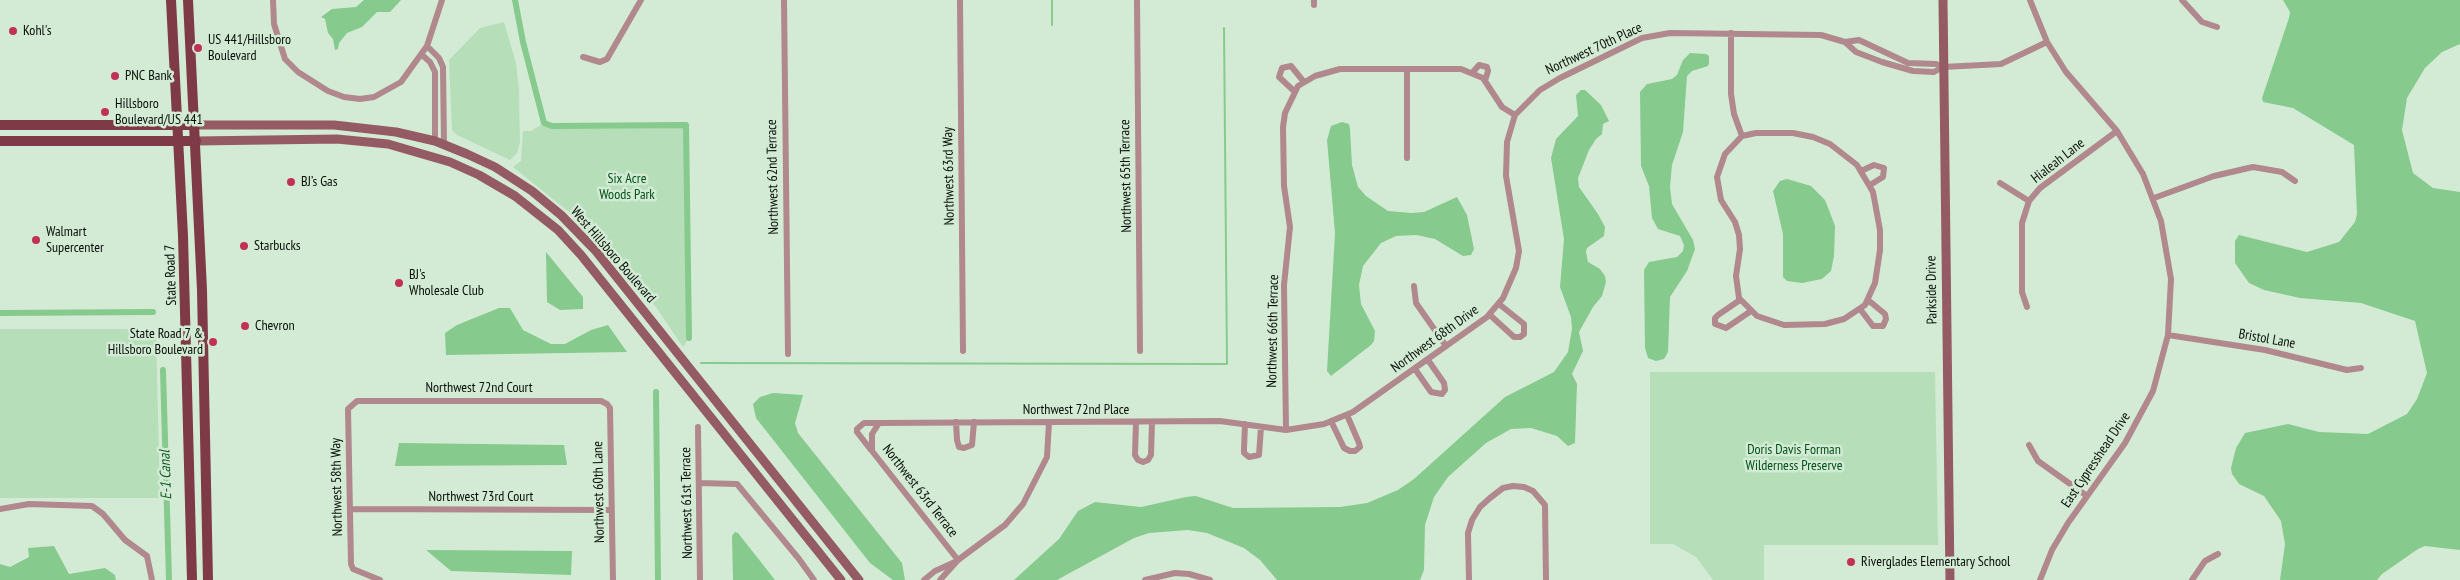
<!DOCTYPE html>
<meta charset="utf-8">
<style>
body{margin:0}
canvas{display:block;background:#d3ebd5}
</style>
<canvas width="2460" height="580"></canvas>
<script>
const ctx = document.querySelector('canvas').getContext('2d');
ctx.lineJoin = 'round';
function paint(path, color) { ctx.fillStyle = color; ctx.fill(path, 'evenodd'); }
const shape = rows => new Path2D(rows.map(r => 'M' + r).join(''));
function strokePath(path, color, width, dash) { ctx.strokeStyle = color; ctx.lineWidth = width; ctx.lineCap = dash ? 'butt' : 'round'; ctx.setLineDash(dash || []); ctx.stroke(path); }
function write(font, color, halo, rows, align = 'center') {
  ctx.font = font + ' "PT Sans Narrow",sans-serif'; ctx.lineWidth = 5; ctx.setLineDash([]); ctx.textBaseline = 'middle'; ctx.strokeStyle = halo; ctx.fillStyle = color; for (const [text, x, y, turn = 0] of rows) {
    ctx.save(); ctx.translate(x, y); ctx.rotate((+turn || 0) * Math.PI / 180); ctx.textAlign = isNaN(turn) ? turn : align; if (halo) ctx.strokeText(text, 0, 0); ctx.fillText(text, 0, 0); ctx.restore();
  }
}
paint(shape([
 [504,22,516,63,519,91,520,142,517,153,510,160,457,135,452,130,449,60,480,28],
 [544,123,552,126,686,125,689,338,683,347,656,307,569,212,513,167,521,161,523,131,531,131],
 [0,329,148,329,156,336,160,498,0,498],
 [1650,372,1935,372,1938,545,1764,545,1764,580,1713,580,1696,557,1673,544,1650,544]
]), '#b6deb9');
paint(shape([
 [364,0,401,0,390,12,377,12,362,27,347,33,339,43,338,49,335,50,333,39,328,33,325,19,321,17,332,9,356,7],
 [2283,0,2460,0,2460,44,2442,52,2425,68,2407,98,2402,130,2413,173,2433,188,2460,192,2460,550,2425,546,2418,549,2382,574,2377,580,2280,580,2285,544,2281,521,2264,496,2239,484,2232,474,2231,468,2236,448,2245,433,2288,424,2319,432,2368,434,2407,414,2417,399,2427,373,2415,321,2361,303,2300,298,2264,290,2249,283,2235,263,2235,241,2239,235,2307,252,2339,242,2355,222,2357,214,2354,145,2293,108,2263,102,2262,98,2289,18,2290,12],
 [1690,53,1706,54,1709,56,1709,63,1708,66,1692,71,1687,76,1683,132,1672,165,1670,187,1672,204,1693,240,1695,249,1687,271,1670,297,1668,352,1664,359,1656,361,1648,358,1645,348,1644,270,1649,262,1677,257,1683,251,1684,245,1680,236,1658,229,1652,218,1649,186,1641,166,1640,92,1647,84,1672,79,1677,75,1683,60],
 [1581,90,1585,90,1601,105,1609,121,1603,124,1602,134,1596,139,1589,150,1578,178,1579,187,1598,214,1605,227,1604,236,1587,248,1586,252,1588,262,1600,269,1605,276,1606,282,1602,296,1593,307,1579,332,1583,351,1572,374,1577,384,1575,443,1568,446,1557,436,1531,428,1511,429,1486,443,1448,477,1434,497,1425,525,1424,570,1420,580,1277,580,1260,560,1244,548,1207,533,1188,530,1149,533,1134,538,1057,580,1014,580,1059,539,1078,511,1095,502,1141,507,1186,497,1196,496,1233,508,1340,507,1367,503,1398,490,1414,479,1505,397,1554,372,1568,352,1572,329,1571,317,1560,287,1564,239,1551,158,1556,139,1578,116,1576,95],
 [1342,122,1349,124,1350,129,1352,165,1358,187,1366,196,1388,211,1411,213,1424,212,1457,197,1467,215,1474,249,1471,255,1463,256,1435,239,1416,235,1396,236,1381,243,1363,266,1359,285,1361,304,1375,331,1374,341,1371,345,1331,376,1327,371,1335,233,1327,140,1331,126],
 [1787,179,1811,186,1825,200,1829,210,1835,226,1834,256,1831,271,1822,279,1802,283,1787,281,1783,277,1783,234,1773,191,1780,181],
 [546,252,583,297,583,309,560,310,547,302],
 [499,308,510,308,523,330,551,344,565,344,591,330,608,325,627,352,446,355,445,333,457,325],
 [773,393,803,395,795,423,798,433,902,563,905,580,893,580,870,563,756,418,753,404,760,397],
 [399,443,564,445,567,465,395,466],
 [735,532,738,533,775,580,733,580,732,536],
 [54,546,69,574,105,568,115,575,116,580,0,580,0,564,10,567,29,557,28,548],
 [426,550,572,551,571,575,451,571]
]), '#86ca8d');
strokePath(shape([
 [1052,0,1052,25],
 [701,363,1227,364,1224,28]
]), '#86ca8d', 2);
strokePath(shape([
 [515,0,523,42,544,123,552,126,686,125,689,338],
 [0,313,153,312],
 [163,370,169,580],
 [656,392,658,580]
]), '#86ca8d', 6);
strokePath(shape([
 [273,0,274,24,285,59,298,72,328,91,344,97,360,99,374,97,401,82,427,46,442,0],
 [784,0,788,354],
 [960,0,963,351],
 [1137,0,1140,351],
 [1314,0,1314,5],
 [2030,0,2047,42,2066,72,2117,131,2143,174,2161,221,2171,279,2168,335,2153,391,2125,443,2068,523,2052,550,2040,580],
 [2182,0,2202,22,2217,27],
 [1731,33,1731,94,1734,114,1742,136],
 [1845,42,1859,40,1908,63,1936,64,1943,67,2001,64,2047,42],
 [427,46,439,58,443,67,444,145],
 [422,55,430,62,435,72,435,141],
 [583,57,600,62,607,59,641,0],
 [1407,69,1407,158],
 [1473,72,1479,65,1487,67,1488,71,1485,81],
 [1294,91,1279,77,1282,68,1291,66,1304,82],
 [1756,133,1793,133,1813,137,1830,144,1857,165,1873,192,1880,230,1880,250,1875,283,1865,305,1844,319,1825,324,1784,325,1757,316,1739,298,1736,276,1740,249,1739,235,1735,222,1721,200,1717,177,1725,154,1742,136,1756,133],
 [1861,171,1874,165,1884,168,1883,177,1870,185],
 [2000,183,2029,201],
 [2154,198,2214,176,2253,167,2282,172,2295,181],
 [1414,286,1416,303,1446,346],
 [1740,300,1718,315,1715,318,1715,324,1726,328,1751,311],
 [2027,307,2022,292,2022,223,2029,201,2040,188,2117,131],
 [1860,309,1873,326,1883,326,1886,319,1885,314,1868,300],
 [1490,315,1514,337,1520,337,1524,334,1524,324,1499,304],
 [2168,335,2265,350,2347,370,2361,368],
 [1415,369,1431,392,1442,394,1445,390,1444,383,1428,360],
 [1331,421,1344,448,1350,451,1355,451,1360,447,1359,443,1347,415],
 [956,422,957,440,959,447,964,448,972,445,974,422],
 [1136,422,1135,455,1138,460,1143,462,1148,460,1151,455,1152,422],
 [1245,424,1244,449,1244,453,1249,457,1259,455,1261,427],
 [698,427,700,580],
 [1286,430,1284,285,1290,227,1284,186,1283,127,1285,113,1298,86,1315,76,1340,69,1461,69,1483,78,1502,107,1515,115],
 [2029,445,2038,461,2087,496],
 [871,450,857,432,857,429,864,423,879,423],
 [699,483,737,484,799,559,814,580],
 [0,509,29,504,92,506,103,514,125,540,147,556,152,580],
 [350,509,611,510],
 [958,560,872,451,872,434,879,423,1220,421,1286,430,1324,424,1353,412,1487,317,1503,298,1516,268,1519,251,1506,176,1507,142,1515,115,1540,90,1560,78,1642,38,1670,33,1821,35,1845,42,1856,52,1882,62,1913,71,1934,72,1943,67],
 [380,580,353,569,351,564,348,409,357,401,601,401,607,404,610,408,613,580],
 [924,580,935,571,955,562],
 [940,580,958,560,1005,525,1023,504,1047,457,1049,422],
 [1145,580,1175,573,1189,574,1210,580],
 [1469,580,1468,533,1472,520,1480,507,1490,498,1503,488,1513,486,1524,487,1533,491,1545,505,1546,580],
 [2192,580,2205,561,2218,554]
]), '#b0888d', 6);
strokePath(shape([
 [1943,0,1950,580],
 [195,125,334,125,396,132,435,141,467,154,495,167,532,191,561,215,595,250,859,580],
 [196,141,337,139,388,144,450,162,479,175,515,196,558,230,581,255,841,580]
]), '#945b64', 9);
strokePath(shape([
 [171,0,183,236,192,580],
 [188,0,202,290,208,580],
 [0,125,195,125],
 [0,141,196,141]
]), '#7e3b47', 10);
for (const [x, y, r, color] of [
 [13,31,5,"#c03057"],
 [198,48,5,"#c03057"],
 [115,76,5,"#c03057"],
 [105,112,5,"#c03057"],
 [291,182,5,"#c03057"],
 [36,240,5,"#c03057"],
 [244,246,5,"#c03057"],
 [399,283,5,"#c03057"],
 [245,326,5,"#c03057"],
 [213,342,5,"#c03057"],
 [1851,562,5,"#c03057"]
]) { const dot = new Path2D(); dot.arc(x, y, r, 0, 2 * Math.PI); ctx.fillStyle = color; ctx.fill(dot); strokePath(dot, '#d3ebd5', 2); }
write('14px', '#060e07', '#d3ebd5', [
 ["Kohl's",23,31],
 ["US 441/Hillsboro",208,40],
 ["Boulevard",208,56],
 ["PNC Bank",125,76],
 ["Hillsboro",115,104],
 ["Boulevard/US 441",115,120],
 ["BJ’s Gas",301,182],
 ["Walmart",46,232],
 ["Supercenter",46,248],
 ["Starbucks",254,246],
 ["BJ's",409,275],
 ["Wholesale Club",409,291],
 ["Chevron",255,326],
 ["State Road 7 &",203,334,"right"],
 ["Hillsboro Boulevard",203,350,"right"],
 ["Riverglades Elementary School",1861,562]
], 'left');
write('14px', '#060e07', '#d3ebd5', [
 ["Northwest 70th Place",1594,49,-25],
 ["Hialeah Lane",2058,161,-38],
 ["Northwest 63rd Way",949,176,-91],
 ["Northwest 65th Terrace",1126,176,-91],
 ["Northwest 62nd Terrace",773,177,-91],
 ["West Hillsboro Boulevard",613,255,49],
 ["State Road 7",171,275,-92],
 ["Parkside Drive",1932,290,-91],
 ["Northwest 66th Terrace",1273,331,-89],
 ["Northwest 68th Drive",1435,339,-36],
 ["Bristol Lane",2267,339,10],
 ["Northwest 72nd Court",479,388],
 ["Northwest 72nd Place",1076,410],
 ["East Cypresshead Drive",2096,460,-56],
 ["Northwest 58th Way",337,487,-91],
 ["Northwest 63rd Terrace",920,491,52],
 ["Northwest 60th Lane",599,492,-91],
 ["Northwest 73rd Court",481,497],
 ["Northwest 61st Terrace",687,503,-91]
]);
write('14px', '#015119', '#d3ebd5', [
 ["Six Acre",627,179],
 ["Woods Park",627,195],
 ["Doris Davis Forman",1794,450],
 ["Wilderness Preserve",1794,466]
]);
write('italic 15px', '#125b23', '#d3ebd5', [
 ["E-1 Canal",166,475,-92]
]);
</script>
